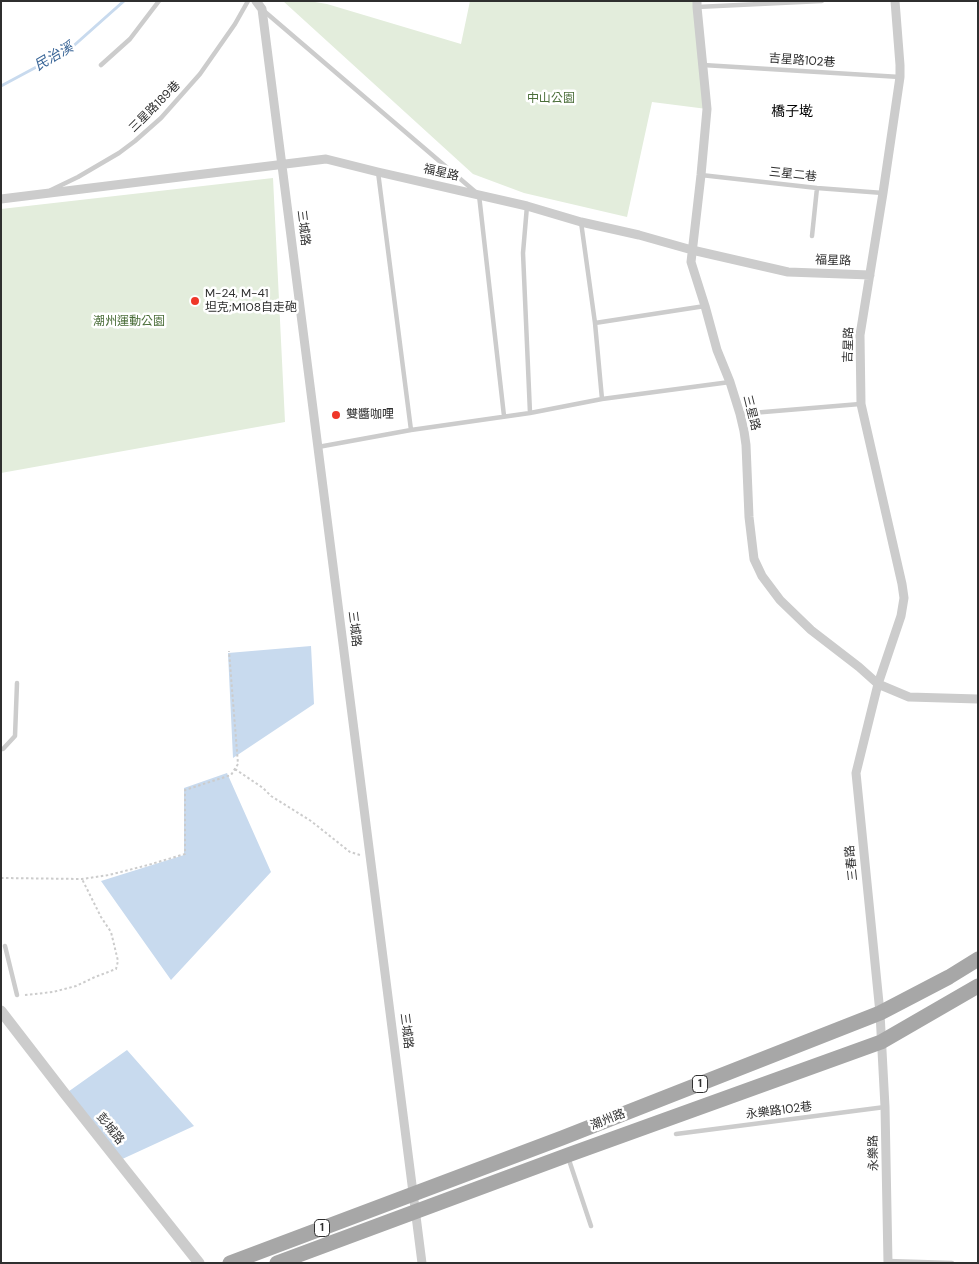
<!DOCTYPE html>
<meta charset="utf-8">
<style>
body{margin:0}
#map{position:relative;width:979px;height:1264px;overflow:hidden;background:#fff;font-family:"DM Sans",sans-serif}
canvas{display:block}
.frame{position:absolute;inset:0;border:2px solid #2f2f2f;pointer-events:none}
</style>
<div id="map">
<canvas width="979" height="1264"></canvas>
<div class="frame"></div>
</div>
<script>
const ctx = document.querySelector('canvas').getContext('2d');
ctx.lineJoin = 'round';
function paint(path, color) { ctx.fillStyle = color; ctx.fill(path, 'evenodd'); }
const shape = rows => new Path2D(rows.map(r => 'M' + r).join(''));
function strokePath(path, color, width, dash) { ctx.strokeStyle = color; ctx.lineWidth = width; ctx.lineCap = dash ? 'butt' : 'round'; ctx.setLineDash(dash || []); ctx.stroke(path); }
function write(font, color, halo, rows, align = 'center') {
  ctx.font = font + ' "DM Sans","Noto Sans TC",sans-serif'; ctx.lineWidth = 5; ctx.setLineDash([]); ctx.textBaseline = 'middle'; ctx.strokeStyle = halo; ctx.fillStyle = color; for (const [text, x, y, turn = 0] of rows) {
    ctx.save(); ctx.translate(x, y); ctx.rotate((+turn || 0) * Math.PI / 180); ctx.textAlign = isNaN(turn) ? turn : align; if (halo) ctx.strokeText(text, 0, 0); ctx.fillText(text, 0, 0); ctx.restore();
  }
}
paint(shape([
 [283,1,309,1,327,4,461,44,470,1,697,1,707,109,652,102,627,217,524,193,473,174],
 [273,178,285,422,1,473,1,209]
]), '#e3eddc');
paint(shape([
 [311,646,314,704,233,758,228,653],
 [227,773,271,872,171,980,101,881,184,855,184,788],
 [127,1050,194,1126,118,1161,65,1094]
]), '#c8daee');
strokePath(shape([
 [1,86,70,49,124,1]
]), '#c8daee', 3);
strokePath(shape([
 [235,769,263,788,271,796,311,821,350,852,360,855],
 [1,878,82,879,109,875,148,865,185,854,185,790,231,775,238,764,229,651],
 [25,995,53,992,76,986,95,977,116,969,118,961,111,932,101,917,82,879]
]), '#ccc', 2, [2.5, 2.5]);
strokePath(shape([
 [697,7,822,1],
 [264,11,479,195,504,416],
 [101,65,130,39,159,1],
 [703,65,900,77],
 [378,172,411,430],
 [701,175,817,188,883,193],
 [51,190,78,177,119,153,135,141,161,118,200,74,235,24,248,1],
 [527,206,523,253,530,413],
 [581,222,595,323,602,399],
 [812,236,817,188],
 [595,323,705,306],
 [740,414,860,404],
 [318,447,411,430,530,413,602,399,730,382],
 [1,749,3,749,15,736,17,683],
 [5,946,17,995],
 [676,1134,885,1107],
 [568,1157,591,1226],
 [888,1261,952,1263]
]), '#ccc', 4.5);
strokePath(shape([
 [256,1,262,9,422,1263],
 [697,1,697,7,707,109,701,175,691,262,705,306,717,350,730,382,740,414,744,431,746,445,749,517,754,559,762,576,780,600,811,630,859,667,878,684,909,697,978,699],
 [1,199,326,159,378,172,527,206,581,222,639,235,692,250,788,272,870,275],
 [888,1263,885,1107,880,1013,856,773,878,684,901,616,904,598,902,584,861,404,860,335,883,193,900,77,900,65,895,1]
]), '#ccc', 9);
strokePath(shape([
 [1,1011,65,1094,199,1263]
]), '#ccc', 11);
strokePath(shape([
 [230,1263,562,1138,880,1013,949,977,978,959],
 [277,1263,568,1155,881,1042,978,986]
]), '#a7a7a7', 15);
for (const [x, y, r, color] of [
 [195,301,5,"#ef3729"],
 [336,415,5,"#ef3729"]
]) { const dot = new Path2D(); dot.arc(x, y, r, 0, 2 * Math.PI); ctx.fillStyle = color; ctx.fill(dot); strokePath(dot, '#fff', 2); }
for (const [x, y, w] of [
 [700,1084,15],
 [322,1228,15]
]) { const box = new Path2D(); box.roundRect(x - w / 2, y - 8.5, w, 17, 4); ctx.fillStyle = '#fff'; ctx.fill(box); strokePath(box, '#2f2f2f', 1); }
write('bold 11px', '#2f2f2f', null, [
 ["1",700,1084],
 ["1",322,1228]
]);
write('12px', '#2f2f2f', '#fff', [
 ["吉星路102巷",802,61,4],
 ["三星路189巷",155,107,-45],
 ["福星路",441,173,13],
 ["三星二巷",793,175,6],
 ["三城路",303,228,83],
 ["福星路",833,261,2],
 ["吉星路",849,345,-88],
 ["三星路",751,413,76],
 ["三城路",354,629,83],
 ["三春路",852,863,-96],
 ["三城路",406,1031,83],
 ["永樂路102巷",779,1111,-7],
 ["潮州路",608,1120,-21],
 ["彭城路",110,1129,51],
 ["永樂路",874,1153,-91]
]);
write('12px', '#4b6e3a', '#fff', [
 ["中山公園",551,99],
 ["潮州運動公園",129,322]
]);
write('12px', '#2f2f2f', '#fff', [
 ["M-24, M-41",205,294],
 ["坦克;M108自走砲",205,308],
 ["雙醬咖哩",346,415]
], 'left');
write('italic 14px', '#386496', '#fff', [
 ["民治溪",54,57,-30]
]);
write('14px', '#000', '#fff', [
 ["橋子墘",792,112]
]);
</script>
